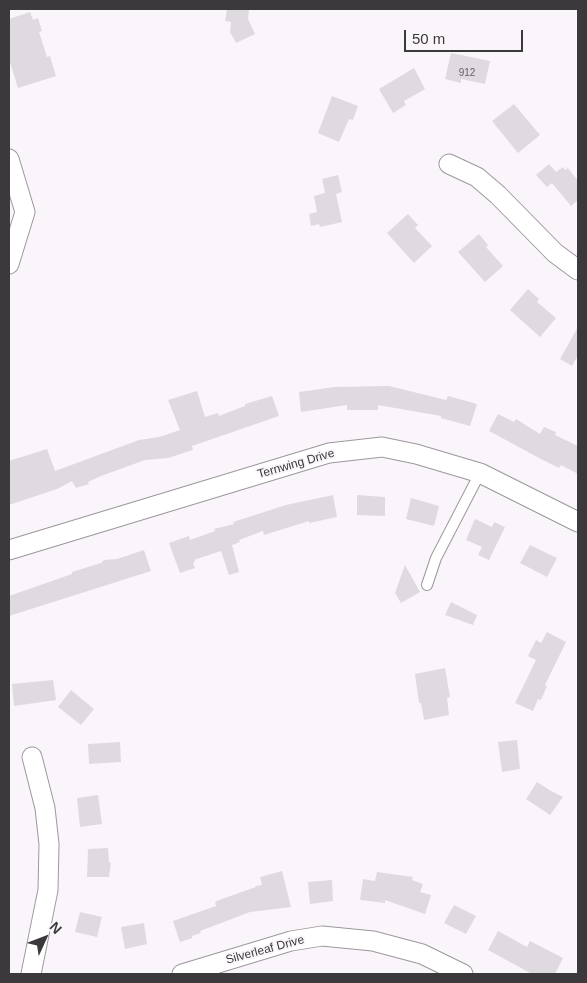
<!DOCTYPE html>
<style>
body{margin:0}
#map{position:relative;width:587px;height:983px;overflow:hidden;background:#faf5fa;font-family:Arial,sans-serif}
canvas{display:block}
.frame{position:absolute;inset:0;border:10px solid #3b393b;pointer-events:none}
.north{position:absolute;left:20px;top:913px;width:50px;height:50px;-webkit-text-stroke:4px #faf5fa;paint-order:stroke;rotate:47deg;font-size:14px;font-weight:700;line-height:20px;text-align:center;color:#3b393b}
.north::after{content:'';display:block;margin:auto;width:18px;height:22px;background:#3b393b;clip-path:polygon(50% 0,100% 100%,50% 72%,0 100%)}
.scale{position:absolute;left:404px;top:30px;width:119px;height:22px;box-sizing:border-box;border:2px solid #3b393b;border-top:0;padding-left:6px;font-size:15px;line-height:18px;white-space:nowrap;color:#3b393b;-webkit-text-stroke:4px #faf5fa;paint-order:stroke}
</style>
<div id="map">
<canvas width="587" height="983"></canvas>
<div class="frame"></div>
<div class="north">N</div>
<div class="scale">50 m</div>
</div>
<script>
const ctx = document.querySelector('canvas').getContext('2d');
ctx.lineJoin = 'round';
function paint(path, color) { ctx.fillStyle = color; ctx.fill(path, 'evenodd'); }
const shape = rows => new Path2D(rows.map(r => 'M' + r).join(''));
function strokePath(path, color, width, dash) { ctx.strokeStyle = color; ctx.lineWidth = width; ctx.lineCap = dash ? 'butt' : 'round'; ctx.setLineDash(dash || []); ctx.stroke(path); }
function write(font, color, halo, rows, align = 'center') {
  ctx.font = font + ' Arial,sans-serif'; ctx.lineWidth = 4; ctx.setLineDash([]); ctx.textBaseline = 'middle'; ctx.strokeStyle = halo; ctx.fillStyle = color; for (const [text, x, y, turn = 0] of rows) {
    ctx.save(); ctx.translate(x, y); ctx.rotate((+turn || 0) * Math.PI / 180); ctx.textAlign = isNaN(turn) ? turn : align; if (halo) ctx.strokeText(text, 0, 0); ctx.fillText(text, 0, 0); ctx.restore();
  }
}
paint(shape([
 [227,9,249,9,248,19,255,34,236,43,230,32,231,22,225,21],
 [30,12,33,20,38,18,42,31,39,32,47,57,50,56,56,76,18,88,9,59,9,19],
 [451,53,490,61,485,84,461,79,461,83,445,79],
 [414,68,425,89,404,101,406,105,393,113,379,89],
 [332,96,358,106,353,120,349,119,339,142,318,133],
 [514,104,540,135,518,153,492,121],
 [549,164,556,172,563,167,565,170,568,168,578,181,578,200,571,206,552,183,547,187,536,175],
 [338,175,342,192,336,194,342,222,320,227,319,224,311,226,309,214,317,212,314,196,325,193,322,179],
 [408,214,418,225,415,228,432,246,414,263,387,233],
 [479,234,488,245,486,247,503,266,485,282,458,252],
 [528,289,539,299,537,302,556,318,540,337,510,310],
 [578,327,578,355,572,366,560,359],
 [389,386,446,400,448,396,477,404,470,426,441,418,441,416,378,405,378,410,347,410,347,405,301,412,299,392,335,387],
 [197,391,205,417,218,413,219,416,245,406,245,404,272,396,279,416,192,446,193,450,168,458,145,460,101,476,88,482,89,484,76,488,72,481,57,489,9,505,9,461,47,449,55,471,139,440,159,437,180,430,168,400],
 [498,414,514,422,516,419,540,434,544,427,556,432,555,435,578,446,578,474,561,465,559,468,541,459,489,431],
 [333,495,337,517,309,523,309,521,264,535,263,531,239,540,240,542,232,545,239,572,229,575,221,551,194,560,195,562,193,563,195,568,180,573,169,543,189,536,190,540,215,531,214,529,234,524,233,522,286,505],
 [357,495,385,497,385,516,357,515],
 [411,498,439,506,434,526,406,519],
 [475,519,492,527,494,522,505,527,489,560,478,555,482,547,466,540],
 [530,545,557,558,547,577,520,563],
 [144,550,151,571,9,616,9,596,72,574,72,572,101,563,104,560,117,559],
 [405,565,420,592,401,603,395,593],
 [451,602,477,615,473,625,445,615],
 [547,632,566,642,545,685,547,686,541,700,538,699,533,711,515,703,536,660,528,656,536,640,541,643],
 [445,668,450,697,447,698,449,715,424,720,421,703,419,703,415,674],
 [53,680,56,700,14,706,12,684],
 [71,690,94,709,81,725,58,707],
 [517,740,520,769,502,772,498,742],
 [120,742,121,762,89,764,88,744],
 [537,782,551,791,563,797,550,815,526,799],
 [98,795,102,824,80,827,77,798],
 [108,848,109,863,111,862,109,877,87,877,88,849],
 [282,871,291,907,250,912,200,931,201,933,192,936,192,938,180,942,173,921,216,906,215,902,219,900,256,887,255,886,262,885,260,877],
 [377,872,413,877,412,880,423,884,420,892,431,895,425,914,385,900,385,903,360,900,363,879,375,881],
 [332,880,333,901,310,904,308,882],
 [454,905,476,916,466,934,444,923],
 [80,912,102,917,97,937,75,932],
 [144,923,147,944,125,949,121,927],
 [498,931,527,947,530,941,563,958,555,974,532,974,488,950]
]), '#dfdadf');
const service = shape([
 [427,585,436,558,480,473]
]);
const minor = shape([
 [9,159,25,212,9,264],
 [449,164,477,177,498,195,555,253,578,270],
 [9,550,329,453,382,447,416,454,480,473,578,522],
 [31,974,48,890,49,844,45,808,32,757],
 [182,974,291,941,322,936,373,941,422,954,463,974]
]);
strokePath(service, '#9c989c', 12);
strokePath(minor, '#9c989c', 21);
strokePath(service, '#fff', 10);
strokePath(minor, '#fff', 19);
write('10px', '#646164', null, [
 ["912",467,73]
]);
write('12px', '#3b393b', '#faf5fa', [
 ["Ternwing Drive",296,464,-16],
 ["Silverleaf Drive",265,950,-15]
]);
</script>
